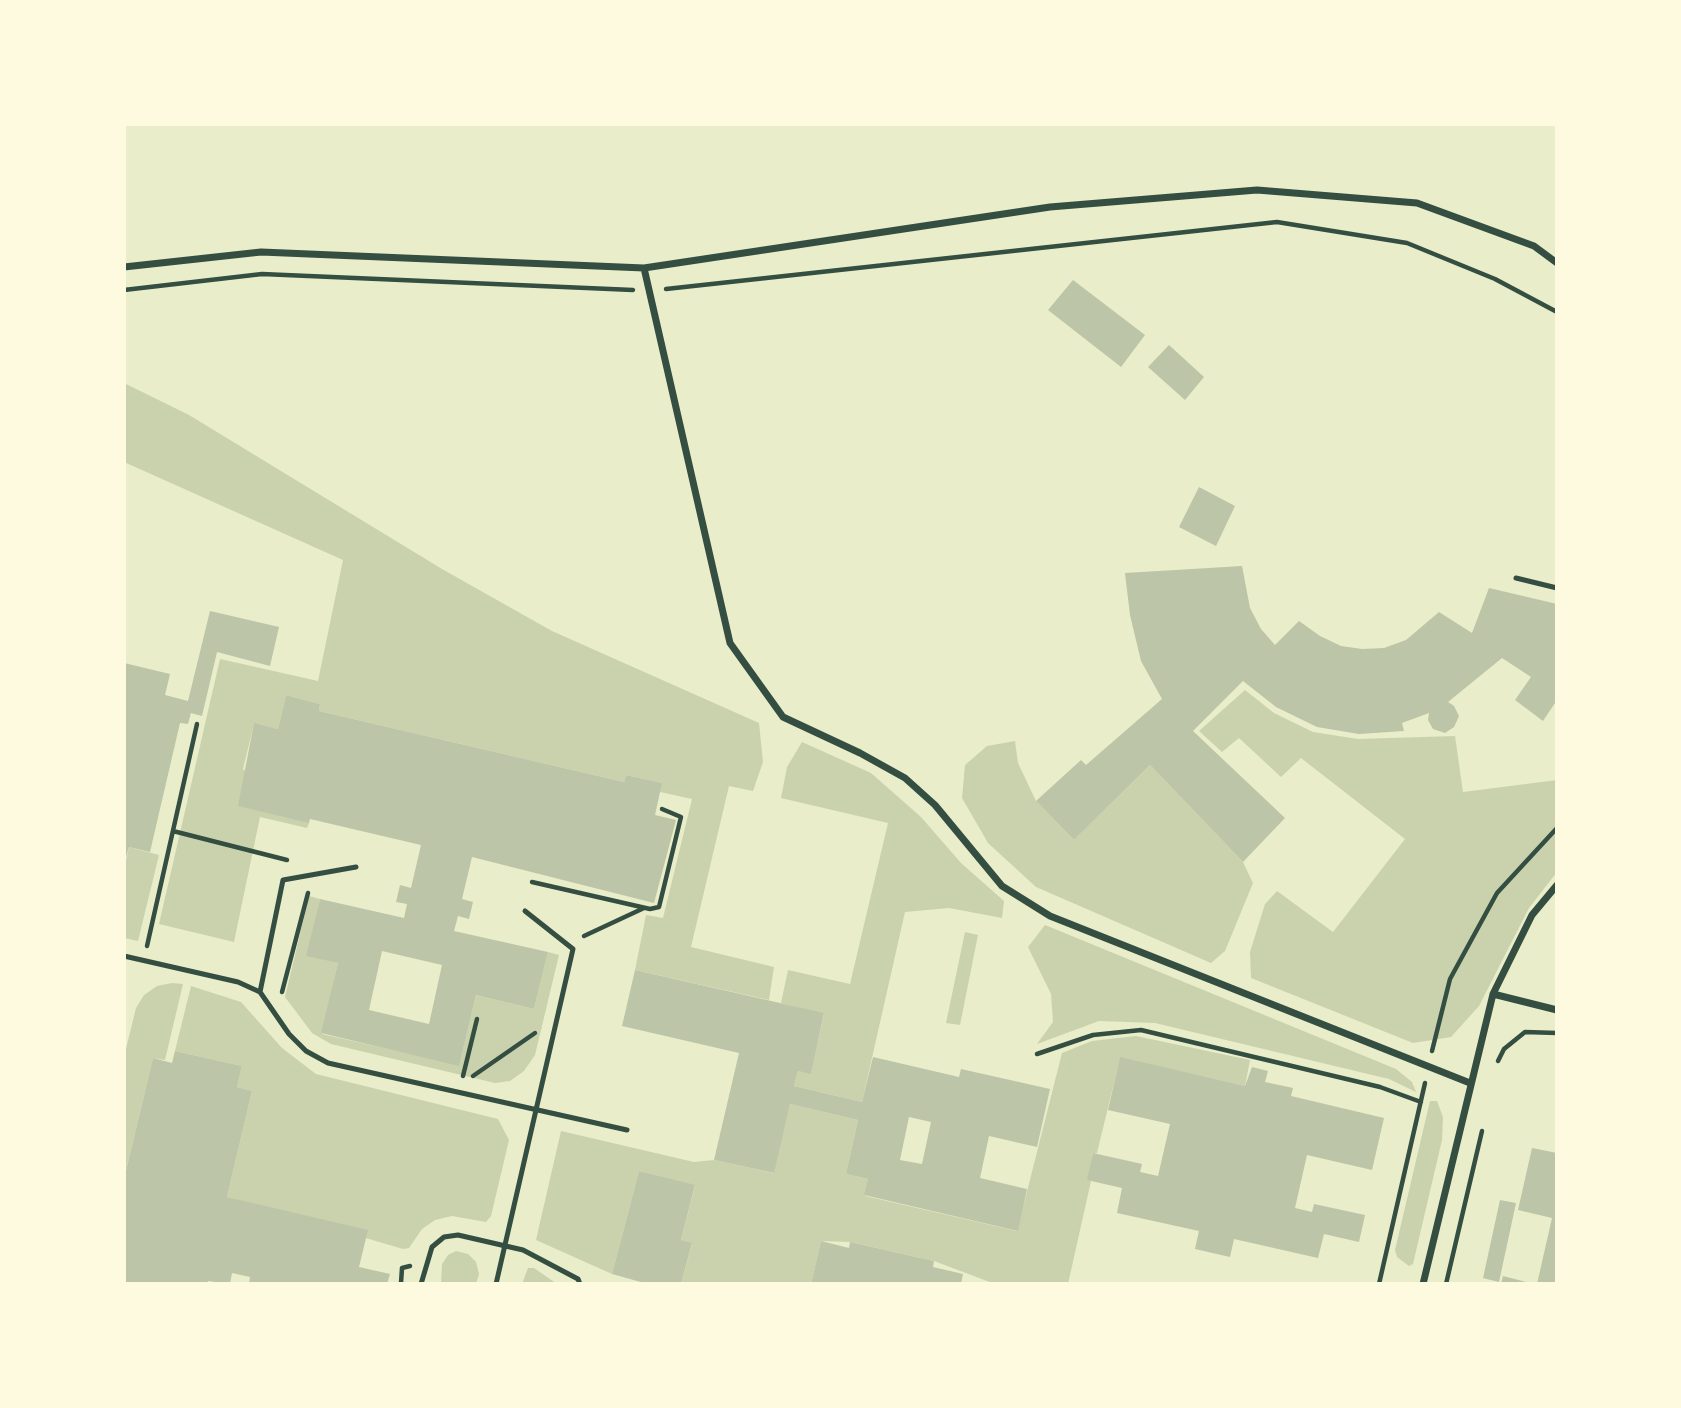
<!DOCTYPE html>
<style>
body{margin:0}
#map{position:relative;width:1681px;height:1408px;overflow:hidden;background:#e9edc9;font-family:"PT Sans",sans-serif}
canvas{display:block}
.frame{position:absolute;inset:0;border:126px solid #fefae0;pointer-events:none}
</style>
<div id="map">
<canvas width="1681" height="1408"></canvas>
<div class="frame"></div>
</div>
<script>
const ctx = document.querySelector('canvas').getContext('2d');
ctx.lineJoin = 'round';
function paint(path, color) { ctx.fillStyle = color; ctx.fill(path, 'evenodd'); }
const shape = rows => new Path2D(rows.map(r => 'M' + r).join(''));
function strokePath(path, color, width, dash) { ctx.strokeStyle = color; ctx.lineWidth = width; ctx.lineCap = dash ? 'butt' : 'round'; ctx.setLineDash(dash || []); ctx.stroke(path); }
paint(shape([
 [124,383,189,415,442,569,552,631,759,723,763,762,753,791,729,786,691,947,774,967,769,1000,635,970,646,915,663,918,692,799,660,792,661,783,626,775,624,782,319,711,320,704,286,695,278,729,254,724,243,769,309,823,307,828,260,817,234,942,159,924,220,659,318,681,343,560,124,462],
 [1245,690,1274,713,1313,732,1358,739,1455,736,1463,792,1557,780,1557,872,1529,908,1479,1006,1451,1037,1413,1043,1251,978,1250,952,1265,904,1277,891,1333,932,1405,839,1301,758,1281,777,1239,738,1222,752,1199,731],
 [1015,741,1018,763,1036,801,1074,840,1150,765,1243,862,1253,883,1225,951,1211,963,1036,887,988,843,962,798,965,765,987,746],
 [802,742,871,773,921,817,961,863,1004,901,1002,918,949,908,905,912,862,1102,794,1086,798,1071,811,1073,824,1014,781,1003,788,970,850,984,888,823,781,798,787,767],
 [129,847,159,855,138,941,124,938,124,869],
 [309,896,320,899,307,955,338,963,322,1034,459,1065,476,995,534,1009,548,952,559,955,535,1055,524,1071,510,1081,495,1083,331,1044,312,1033,285,997],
 [1045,925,1396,1069,1412,1082,1416,1092,1389,1079,1155,1023,1099,1021,1037,1044,1053,1022,1051,994,1028,947],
 [965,932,978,935,960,1025,946,1023],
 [172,983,183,984,165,1060,153,1058,124,1179,124,1057,136,1008,144,995,157,986],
 [191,986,241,1002,282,1048,316,1074,498,1119,509,1140,491,1216,486,1222,452,1216,435,1220,422,1229,409,1248,403,1249,227,1197,252,1091,237,1087,242,1066,175,1051],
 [1136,1036,1250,1060,1245,1086,1120,1058,1097,1153,1093,1153,1088,1180,1091,1181,1068,1284,995,1284,934,1261,850,1242,821,1241,811,1284,681,1284,692,1244,681,1240,695,1186,639,1171,612,1274,536,1240,561,1131,694,1162,714,1160,773,1173,790,1104,858,1120,846,1174,868,1179,865,1196,1017,1231,1062,1053,1092,1041],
 [1430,1101,1437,1101,1443,1117,1442,1140,1413,1264,1409,1266,1397,1257,1395,1250],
 [456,1251,468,1254,476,1262,479,1274,476,1284,441,1284,442,1264,448,1255],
 [528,1268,534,1268,557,1284,522,1284]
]), '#cad2ad');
paint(shape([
 [1073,280,1145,335,1121,367,1048,310],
 [1169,345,1204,377,1185,400,1148,367],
 [1199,487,1235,506,1216,546,1179,527],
 [1242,566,1250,608,1261,629,1275,645,1299,621,1320,636,1341,646,1362,649,1384,648,1406,640,1439,612,1472,633,1489,588,1557,604,1557,700,1543,721,1515,700,1531,677,1502,658,1448,702,1454,706,1459,716,1454,727,1445,733,1433,729,1428,720,1429,713,1402,723,1404,731,1359,734,1317,727,1276,707,1243,681,1193,731,1285,818,1243,862,1150,765,1074,840,1036,801,1081,760,1086,765,1162,699,1141,661,1130,615,1125,573],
 [210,611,279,627,270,666,217,652,202,716,191,713,188,724,180,723,150,852,129,847,124,864,124,663,170,674,165,695,188,701],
 [286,695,320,704,319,711,624,782,626,775,662,783,655,815,676,820,654,903,472,857,462,899,473,902,469,919,458,916,454,931,548,952,534,1009,476,995,459,1066,321,1033,338,963,306,956,320,899,404,918,407,904,396,902,400,885,411,888,421,845,310,819,309,823,238,806,254,723,278,729],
 [382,951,442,965,429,1024,369,1010],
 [635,970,824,1013,811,1074,798,1071,794,1086,862,1102,873,1057,959,1077,961,1069,1050,1089,1037,1147,989,1136,980,1178,1027,1189,1018,1231,864,1195,868,1179,846,1174,858,1120,790,1104,774,1173,714,1160,739,1053,622,1026],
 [909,1117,931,1122,922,1164,900,1160],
 [175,1051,242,1066,237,1087,252,1091,227,1197,368,1230,359,1267,390,1274,387,1284,249,1284,250,1277,232,1273,230,1284,208,1281,207,1284,124,1284,124,1179,153,1058,172,1063],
 [1120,1057,1245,1086,1252,1067,1268,1071,1265,1082,1293,1088,1291,1096,1384,1118,1372,1170,1307,1155,1295,1208,1312,1212,1314,1204,1365,1215,1359,1242,1324,1234,1318,1258,1234,1239,1230,1257,1195,1249,1199,1231,1117,1213,1122,1188,1087,1180,1093,1153,1142,1164,1140,1172,1158,1176,1170,1124,1108,1110],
 [1532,1148,1557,1153,1557,1284,1537,1284,1552,1218,1518,1210],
 [639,1171,695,1185,681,1240,692,1243,681,1284,648,1284,612,1274],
 [1500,1200,1516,1203,1499,1282,1483,1278],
 [821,1241,849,1248,850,1242,934,1261,933,1267,963,1274,961,1284,811,1284],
 [1503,1276,1530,1283,1530,1284,1501,1284]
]), '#bcc5a7');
strokePath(shape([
 [666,289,1277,222,1407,243,1495,279,1557,312],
 [124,290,262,274,633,290],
 [173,831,287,860],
 [532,882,650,909,659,907,681,817,662,809],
 [584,936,644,908],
 [147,946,197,724],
 [282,992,308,893],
 [1432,1051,1450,979,1497,893,1557,828],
 [1037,1054,1093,1035,1141,1030,1380,1087,1421,1102],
 [1498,1061,1504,1049,1525,1032,1557,1033],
 [463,1076,477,1019],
 [473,1076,535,1033],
 [401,1283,402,1268,410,1266],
 [1379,1284,1425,1083],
 [1446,1284,1482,1131]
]), '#344e41', 4.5);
strokePath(shape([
 [1516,578,1557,588],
 [124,956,238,982,260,992,289,1034,306,1051,328,1063,627,1130],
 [260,992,283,880,356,867],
 [421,1284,432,1247,444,1237,458,1235,523,1250,578,1279,580,1284],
 [496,1284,573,949,525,911]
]), '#344e41', 5);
strokePath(shape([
 [124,267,261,252,644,268,1050,207,1257,190,1417,203,1534,246,1557,263],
 [644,268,730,643,783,717,860,753,905,778,935,805,1002,886,1050,916,1470,1083],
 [1493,994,1557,1010],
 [1423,1284,1493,994,1532,915,1557,885]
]), '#344e41', 7);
</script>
